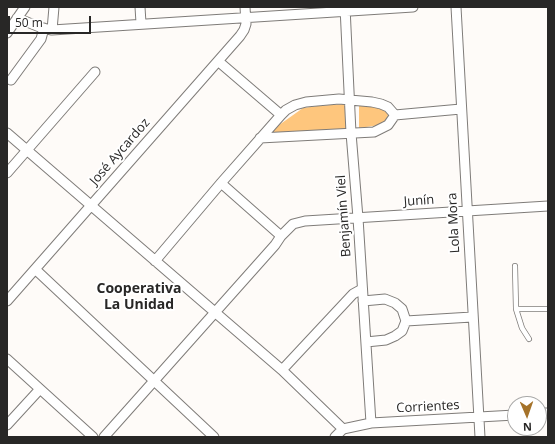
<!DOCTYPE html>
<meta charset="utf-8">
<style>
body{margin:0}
#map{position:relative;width:555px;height:444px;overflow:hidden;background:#fefbf8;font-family:"Open Sans",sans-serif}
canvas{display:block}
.frame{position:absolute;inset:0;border:8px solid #282726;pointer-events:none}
.north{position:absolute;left:507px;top:396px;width:40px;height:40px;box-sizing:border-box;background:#fff;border:1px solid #a9a9a8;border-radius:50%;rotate:178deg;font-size:11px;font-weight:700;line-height:16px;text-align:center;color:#282726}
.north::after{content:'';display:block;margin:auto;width:14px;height:18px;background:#a5732a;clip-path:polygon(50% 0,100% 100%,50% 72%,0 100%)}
.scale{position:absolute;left:8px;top:16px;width:83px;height:18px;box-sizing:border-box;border:2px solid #282726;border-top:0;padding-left:5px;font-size:12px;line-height:14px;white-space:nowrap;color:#282726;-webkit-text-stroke:3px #fff;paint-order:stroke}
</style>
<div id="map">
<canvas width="555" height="444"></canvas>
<div class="frame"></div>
<div class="north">N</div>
<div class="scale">50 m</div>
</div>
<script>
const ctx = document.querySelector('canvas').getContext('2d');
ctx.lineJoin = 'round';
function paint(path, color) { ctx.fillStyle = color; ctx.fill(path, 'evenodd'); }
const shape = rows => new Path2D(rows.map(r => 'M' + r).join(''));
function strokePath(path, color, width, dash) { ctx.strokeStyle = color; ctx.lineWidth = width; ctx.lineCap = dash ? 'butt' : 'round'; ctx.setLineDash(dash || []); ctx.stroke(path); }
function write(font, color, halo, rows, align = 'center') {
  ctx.font = font + ' "Open Sans",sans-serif'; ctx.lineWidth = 4; ctx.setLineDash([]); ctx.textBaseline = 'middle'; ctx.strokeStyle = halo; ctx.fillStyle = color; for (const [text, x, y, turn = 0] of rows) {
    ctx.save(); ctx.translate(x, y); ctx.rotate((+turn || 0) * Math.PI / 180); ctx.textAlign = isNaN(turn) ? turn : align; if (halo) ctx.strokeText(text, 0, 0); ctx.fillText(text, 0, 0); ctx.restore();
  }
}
paint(shape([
 [359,103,375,106,386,111,388,115,387,119,383,123,380,125,359,128],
 [344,104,346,108,346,128,343,129,274,133,272,130,303,108,317,106]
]), '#fec67d');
const lane = shape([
 [515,266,516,309,522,328,529,339],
 [516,309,548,309]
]);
const street = shape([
 [140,7,141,23],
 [345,7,351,133,358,218,371,423],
 [456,7,480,437],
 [17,18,42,28,52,30,413,7],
 [52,30,54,7],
 [7,33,25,7],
 [218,61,281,115],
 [11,80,41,39,44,28],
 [395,115,461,109],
 [7,133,282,370,343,429],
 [7,173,95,72],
 [221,183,281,236],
 [155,261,221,183,281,115,286,110,295,105,306,102,339,99,372,102,381,104,388,107,395,115,388,125,374,132,260,138],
 [35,269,214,437],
 [7,301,240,36,244,30,246,24,245,7],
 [363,301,385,299,395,303,402,309,406,321,402,331,395,336,386,340,366,342],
 [406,321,472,317],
 [7,359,93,437],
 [282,370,353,294,362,289],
 [539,413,548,413],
 [7,425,40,389],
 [343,429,371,423,515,415],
 [104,437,275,245,281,236,293,224,305,221,548,206],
 [335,437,343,429]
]);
strokePath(lane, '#7f7c79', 6);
strokePath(street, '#7f7c79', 11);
strokePath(lane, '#fff', 4.5);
strokePath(street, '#fff', 9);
write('13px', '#282726', '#fff', [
 ["José Aycardoz",120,152,-49],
 ["Junín",419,201,-4],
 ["Benjamín Viel",344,216,-94],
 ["Lola Mora",454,223,-93],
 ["Corrientes",428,407,-3]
]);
write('bold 14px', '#282726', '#fff', [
 ["Cooperativa",139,289],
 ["La Unidad",139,305]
]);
</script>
